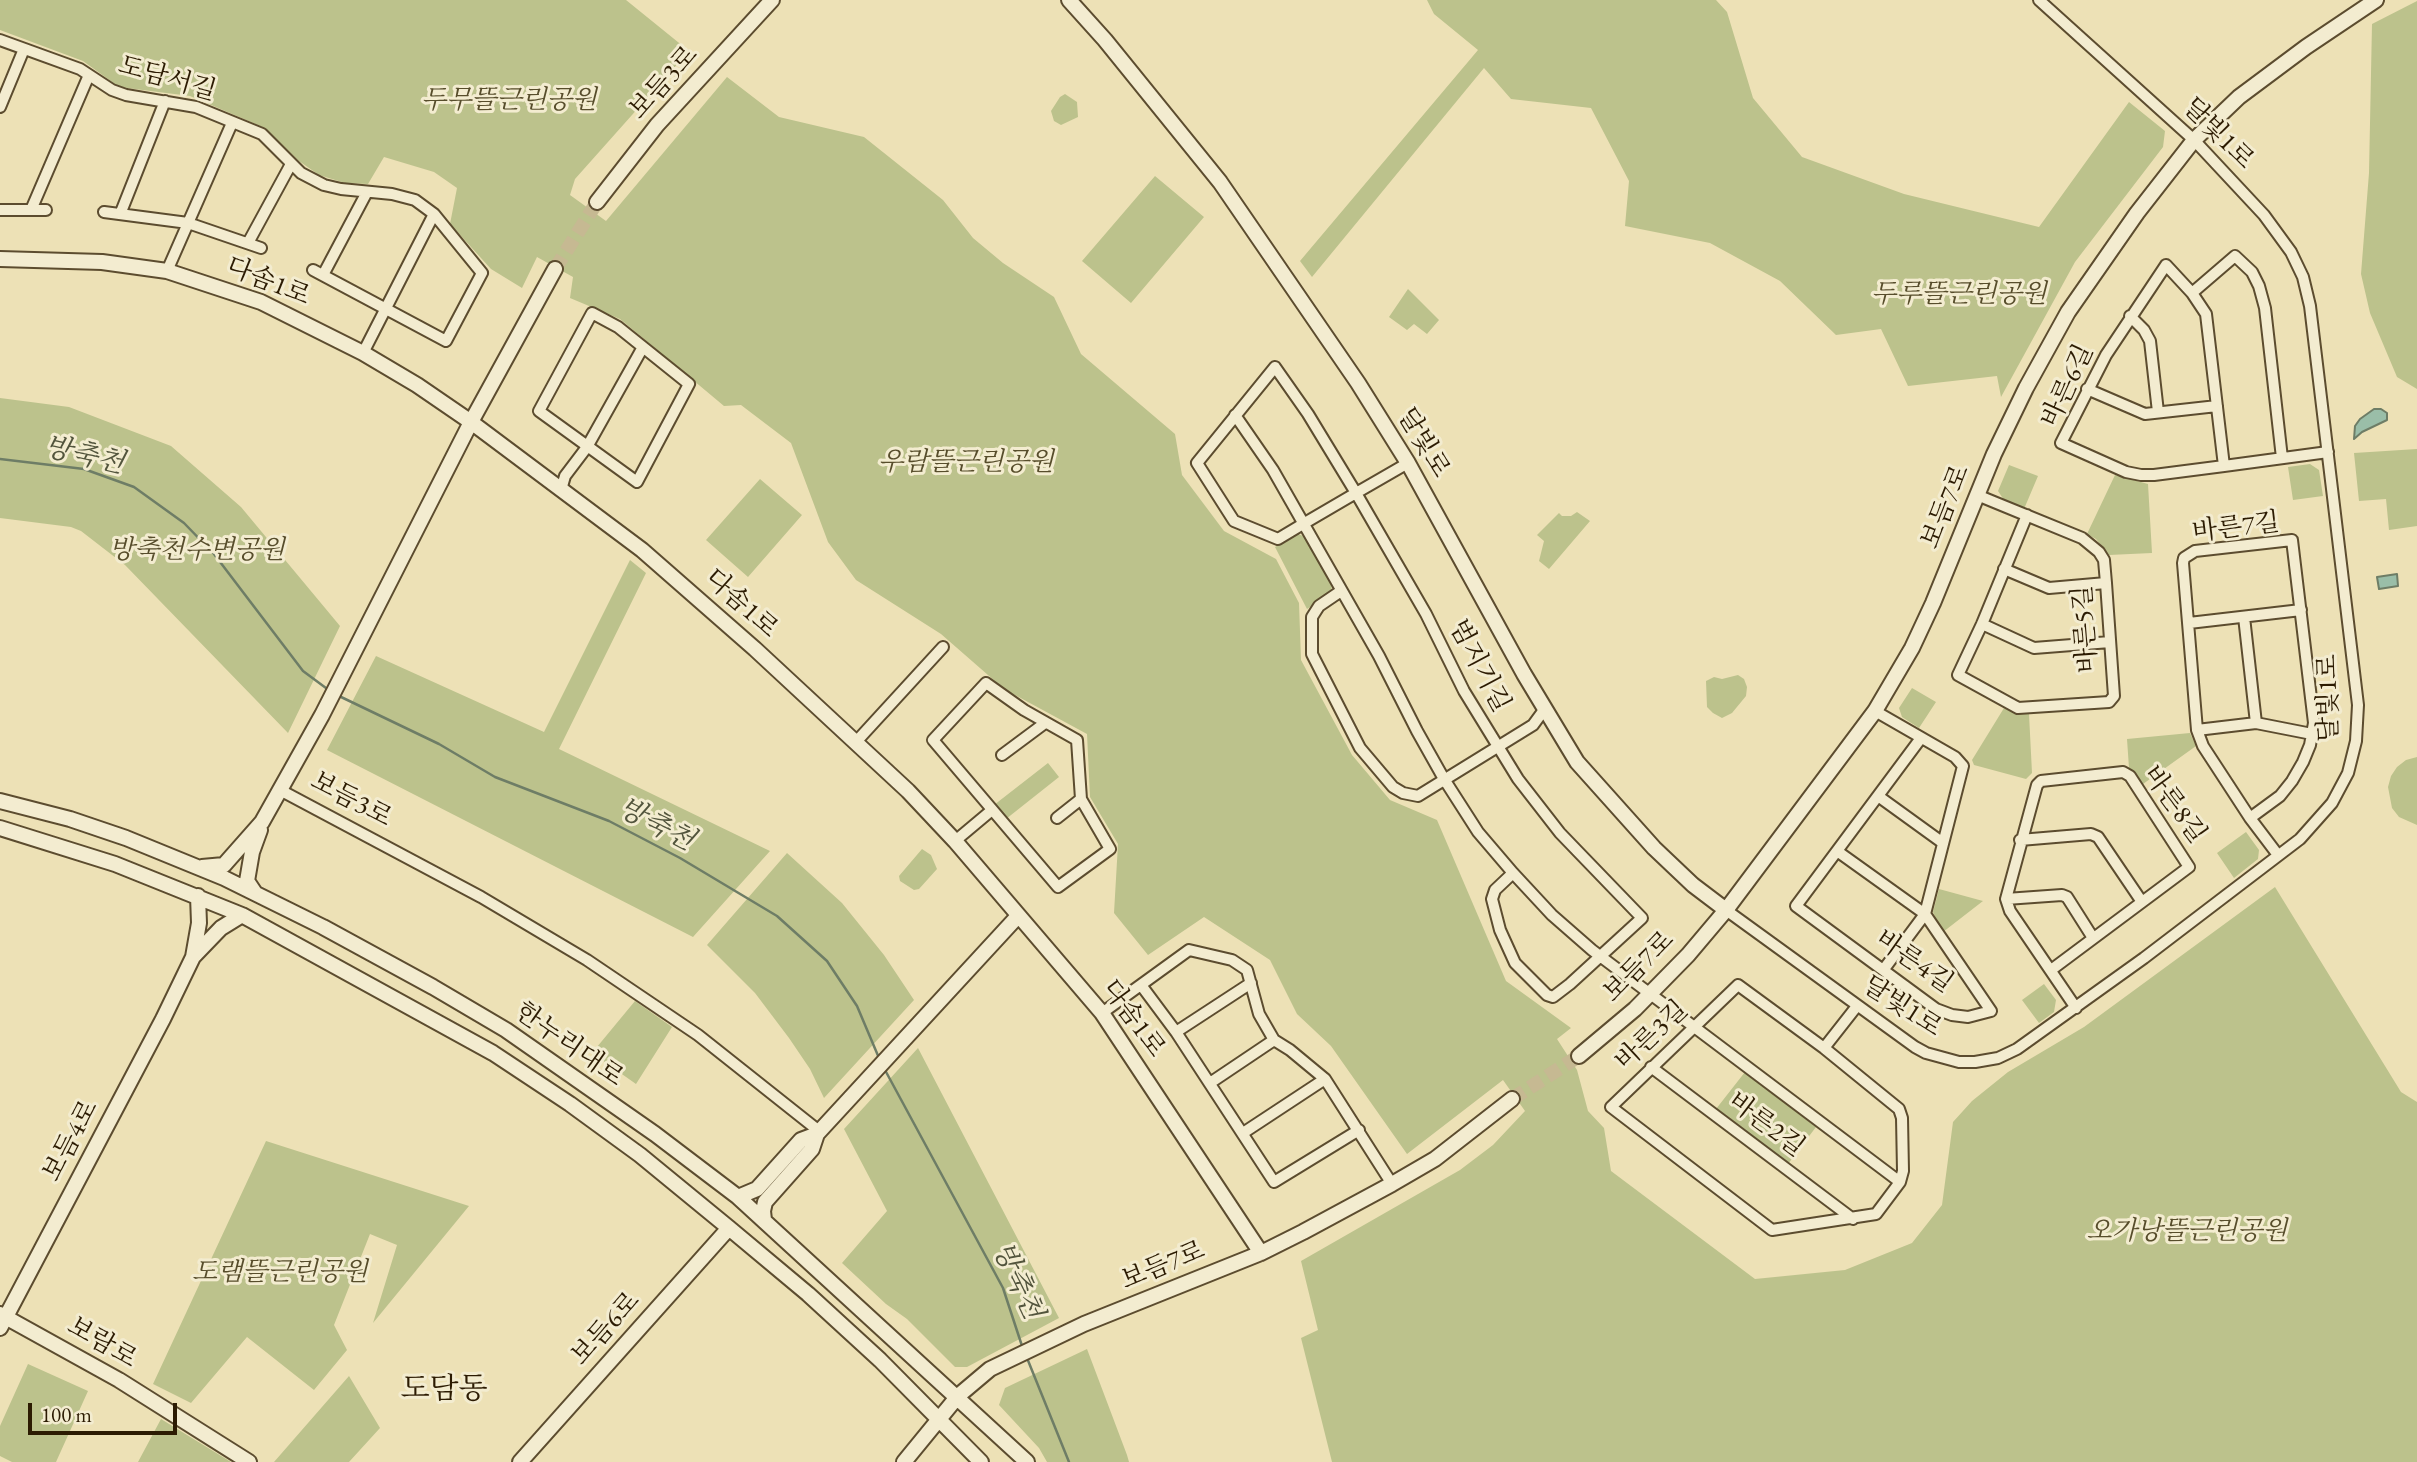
<!DOCTYPE html>
<meta charset="utf-8">
<style>
body{margin:0}
#map{position:relative;width:2417px;height:1462px;overflow:hidden;background:#ede1b6;font-family:"EB Garamond",serif}
canvas{display:block}
.scale{position:absolute;left:28px;top:1403px;width:149px;height:32px;box-sizing:border-box;border:4px solid #2c1b02;border-top:0;padding-left:9px;font-size:21px;line-height:24px;white-space:nowrap;color:#2c1b02;-webkit-text-stroke:5px #f3ecd0;paint-order:stroke}
</style>
<div id="map">
<canvas width="2417" height="1462"></canvas>
<div class="scale">100 m</div>
</div>
<script>
const ctx = document.querySelector('canvas').getContext('2d');
ctx.lineJoin = 'round';
function paint(path, color) { ctx.fillStyle = color; ctx.fill(path, 'evenodd'); }
const shape = rows => new Path2D(rows.map(r => 'M' + r).join(''));
function strokePath(path, color, width, dash) { ctx.strokeStyle = color; ctx.lineWidth = width; ctx.lineCap = dash ? 'butt' : 'round'; ctx.setLineDash(dash || []); ctx.stroke(path); }
function write(font, color, halo, rows, align = 'center') {
  ctx.font = font + ' "EB Garamond","Noto Serif KR",serif'; ctx.lineWidth = 6; ctx.setLineDash([]); ctx.textBaseline = 'middle'; ctx.strokeStyle = halo; ctx.fillStyle = color; for (const [text, x, y, turn = 0] of rows) {
    ctx.save(); ctx.translate(x, y); ctx.rotate((+turn || 0) * Math.PI / 180); ctx.textAlign = isNaN(turn) ? turn : align; if (halo) ctx.strokeText(text, 0, 0); ctx.fillText(text, 0, 0); ctx.restore();
  }
}
paint(shape([
 [0,0,626,0,689,51,575,179,570,195,606,221,727,77,779,117,864,137,943,200,973,238,1003,263,1054,297,1081,354,1175,434,1182,475,1224,531,1276,559,1299,603,1301,660,1352,755,1390,800,1437,820,1506,981,1571,1028,1557,1039,1577,1070,1588,1111,1604,1128,1611,1171,1755,1279,1845,1270,1912,1243,1942,1205,1953,1122,1972,1101,2008,1072,2084,1027,2275,887,2401,1092,2417,1102,2417,1462,1332,1462,1301,1338,1318,1330,1301,1261,1460,1170,1493,1145,1525,1111,1503,1080,1407,1154,1331,1046,1297,1014,1270,960,1204,917,1148,955,1114,913,1118,844,1090,797,1087,734,1004,689,941,634,856,580,828,542,791,443,741,405,724,406,620,319,570,298,573,277,537,257,522,288,491,269,450,224,457,188,434,172,384,157,368,184,345,183,319,175,299,161,265,128,190,96,119,87,83,61,0,30],
 [1427,0,1716,0,1727,12,1753,98,1802,157,1904,194,2039,227,2129,102,2165,131,2163,147,2075,262,2001,397,1997,376,1908,386,1881,329,1836,335,1780,281,1710,243,1625,226,1629,181,1591,108,1511,99,1484,68,1312,277,1300,261,1478,50,1434,14],
 [2417,1,2417,389,2397,377,2370,313,2361,274,2369,173,2372,24],
 [1065,94,1077,102,1078,117,1061,125,1054,121,1051,111,1060,97],
 [1155,176,1204,217,1131,303,1082,261],
 [1408,289,1439,320,1427,334,1414,324,1407,330,1389,317],
 [0,398,69,407,171,446,241,507,340,626,288,733,125,565,81,531,71,527,0,518],
 [2417,449,2417,526,2389,530,2386,499,2359,501,2354,453],
 [2310,464,2319,470,2323,496,2293,500,2288,467],
 [2009,465,2038,476,2024,509,2004,500,1998,491],
 [2115,475,2148,484,2152,553,2109,555,2096,539,2087,534],
 [760,479,802,515,748,577,706,540],
 [1577,512,1590,521,1549,569,1539,561,1544,541,1537,535,1559,513,1562,516,1571,516],
 [1298,534,1306,537,1332,584,1331,593,1307,609,1275,547],
 [630,560,646,573,559,749,770,851,693,937,327,750,376,656,544,732],
 [1738,675,1744,679,1747,687,1746,696,1732,713,1722,718,1713,713,1707,707,1706,681,1714,677,1722,679],
 [1912,688,1936,702,1919,728,1902,717,1899,708],
 [2004,708,2015,714,2029,714,2032,773,2026,779,1974,765,1972,760],
 [2190,733,2196,746,2143,784,2129,768,2127,739],
 [2417,757,2417,825,2399,817,2392,808,2388,787,2391,776,2397,767,2406,760],
 [1048,763,1059,777,1006,819,994,805],
 [2246,832,2259,850,2258,859,2234,878,2217,853],
 [922,849,931,855,937,869,919,889,914,890,900,881,899,876],
 [787,853,842,903,884,955,914,1000,824,1098,810,1069,789,1038,755,993,707,945],
 [1939,889,1983,901,1943,932,1936,920,1933,912],
 [2044,984,2056,1000,2054,1012,2039,1023,2022,1000],
 [635,1001,672,1027,636,1084,592,1053],
 [918,1048,1059,1318,967,1367,955,1367,907,1319,886,1304,842,1263,887,1211,844,1129],
 [1745,1072,1816,1127,1788,1164,1716,1109],
 [266,1141,469,1206,373,1323,397,1245,370,1234,334,1325,347,1350,314,1390,247,1337,191,1403,153,1384],
 [1087,1349,1127,1455,1129,1462,1047,1462,1039,1448,999,1405,1005,1388],
 [28,1364,88,1391,56,1462,12,1462,0,1456,0,1426],
 [349,1376,380,1428,349,1462,274,1462],
 [161,1419,231,1462,138,1462]
]), '#bcc28c');
const water = shape([
 [2374,409,2381,409,2387,413,2387,420,2362,432,2354,439,2355,426,2360,419,2374,409],
 [2397,574,2398,586,2379,589,2377,577,2397,574]
]);
paint(water, '#9abea8');
strokePath(water, '#6e7d66', 2);
strokePath(shape([
 [0,459,84,469,134,487,184,523,214,554,303,671,330,691],
 [339,696,439,744,495,777,609,821,680,858,777,916,827,961,857,1006,879,1058],
 [885,1070,1003,1288,1023,1349],
 [1027,1358,1069,1462]
]), '#6e7d66', 2.5);
strokePath(shape([
 [555,269,597,202],
 [1512,1099,1579,1056]
]), '#c6b992', 14, [14, 7]);
const minor = shape([
 [0,40,80,69,112,90,126,95,196,107,262,134,301,173,324,185,341,189,392,194,415,200,434,214,482,273,446,341,313,270],
 [0,107,24,49],
 [0,210,31,210,89,75],
 [31,210,46,210],
 [104,212,188,223,261,248],
 [121,212,165,101],
 [248,243,291,164],
 [167,271,232,123],
 [323,275,367,192],
 [2192,293,2235,256,2252,272,2259,286,2265,308,2282,458],
 [592,313,618,327,689,384,637,482,539,411,592,313],
 [2130,316,2144,330,2150,341,2158,412],
 [363,353,434,214],
 [2087,389,2145,414,2217,406],
 [1235,415,1273,470,1379,656,1417,731,1444,779,1478,832,1513,873,1552,915,1592,950,1900,1182],
 [1408,463,1356,493,1303,524,1278,539,1234,521,1197,463,1275,367,1308,414,1356,493,1426,614,1464,691,1518,779,1560,833,1642,918,1570,984,1553,997,1547,995,1515,963,1500,930,1492,899,1495,890,1513,873],
 [2224,466,2206,314,2192,293,2166,265,2106,355,2061,443,2126,472,2141,475,2154,475,2224,466,2328,452],
 [561,490,565,476,587,447,643,347],
 [1977,495,1994,502,2082,538,2099,552,2104,560,2106,583,2114,696,2109,702,2018,708,1958,675,1982,624,2027,515],
 [2004,569,2049,588,2106,583],
 [1341,591,1319,606,1312,617,1312,654,1360,748,1393,787,1403,793,1418,796,1533,725,1544,710],
 [2244,617,2256,723],
 [2189,623,2301,610],
 [1982,624,2034,648,2110,642],
 [986,683,1024,710,1077,740,1081,799,1110,849,1058,887,933,740,986,683],
 [1875,711,1955,757,1963,766,1925,914,1884,969],
 [2197,730,2256,723,2312,734],
 [855,743,943,647],
 [1002,755,1045,723],
 [280,790,481,897,587,960,698,1035,819,1131],
 [1878,796,1943,843],
 [1057,818,1081,799],
 [2250,818,2280,796,2292,781,2303,762,2310,745,2314,723,2292,540,2195,551,2184,558,2183,563,2197,730,2203,746,2250,818,2278,855],
 [2020,840,2091,834,2098,837,2142,902],
 [955,841,992,810],
 [1837,851,1925,914,1991,1011,1968,1017,1952,1015,1936,1009,1796,906,1921,738],
 [2006,899,2062,895,2067,897,2093,938],
 [1726,910,1915,1047,1926,1053,1959,1062,1975,1062,1998,1058,2017,1049,2144,958,2300,839,2332,803,2348,773,2356,741,2358,705,2310,306,2303,277,2291,252,2264,215,2194,140,2039,0],
 [2051,970,2189,867,2130,776,2123,772,2041,781,2037,785,2006,899,2010,911,2076,1008],
 [1141,985,1176,1032,1274,1182,1359,1130],
 [1738,985,1824,1048,1899,1109,1902,1118,1903,1171,1900,1182,1876,1214,1772,1230,1611,1107,1738,985],
 [1102,1013,1189,950,1232,960,1247,970,1259,1014,1274,1040,1290,1050,1325,1079,1392,1184],
 [1176,1032,1251,983],
 [1824,1048,1857,1006],
 [1651,1067,1853,1219],
 [1210,1083,1274,1040],
 [1243,1133,1325,1079]
]);
const tertiary = shape([
 [1069,0,1105,40,1220,182,1358,383,1408,463,1524,674,1577,762,1654,848,1693,885,1726,910],
 [597,202,657,125,772,0],
 [0,259,102,262,167,271,261,302,363,353,417,385,471,422,642,550,755,649,908,791,955,841,1102,1013,1261,1253],
 [0,801,70,819,126,838,224,878,323,927,433,987,506,1030,655,1134,738,1197,1027,1462],
 [0,828,115,864,242,915,493,1053,570,1104,640,1155,729,1228,808,1294,880,1360,981,1462],
 [202,867,224,865,262,822,322,715,471,422,555,269],
 [255,893,247,881,252,852,260,830],
 [194,956,221,928,242,915],
 [1579,1056,1635,1009,1688,955,1726,910,1875,711,1912,648,1933,603,1994,454,2026,388,2068,312,2137,213,2194,140,2239,97,2306,47,2376,0],
 [738,1197,757,1189,801,1140,817,1134],
 [764,1220,763,1211,765,1202,812,1149,817,1134,1018,916],
 [0,1314,119,1380,249,1462],
 [0,1328,163,1019,193,957,199,923,198,896],
 [520,1462,729,1228],
 [904,1462,958,1396,990,1369,1084,1324,1261,1253,1303,1232,1392,1184,1435,1159,1512,1099]
]);
strokePath(minor, '#5c4c2f', 14);
strokePath(tertiary, '#5c4c2f', 18);
strokePath(minor, '#f3ecd0', 10);
strokePath(tertiary, '#f3ecd0', 14);
write('26px', '#2c1b02', '#f3ecd0', [
 ["도담서길",167,79,16],
 ["보듬3로",664,83,-48],
 ["달빛1로",2218,134,45],
 ["다솜1로",268,282,22],
 ["바른6길",2068,386,-65],
 ["달빛로",1423,443,59],
 ["보듬7로",1946,507,-68],
 ["바른7길",2236,528,-7],
 ["다솜1로",741,604,42],
 ["바른5길",2086,629,-94],
 ["범지기길",1479,666,62],
 ["달빛1로",2329,698,-91],
 ["보듬3로",351,800,28],
 ["바른8길",2174,805,54],
 ["바른4길",1914,962,35],
 ["보듬7로",1639,967,-45],
 ["달빛1로",1902,1007,33],
 ["다솜1로",1133,1019,54],
 ["바른3길",1652,1036,-43],
 ["한누리대로",569,1045,35],
 ["바른2길",1766,1125,37],
 ["보듬4로",71,1141,-62],
 ["보듬7로",1163,1266,-22],
 ["보듬6로",606,1329,-48],
 ["보람로",102,1343,30]
]);
write('italic 26px', '#574d2b', '#f3ecd0', [
 ["두무뜰근린공원",509,101],
 ["두루뜰근린공원",1959,295],
 ["우람뜰근린공원",966,463],
 ["방축천수변공원",197,551],
 ["오가낭뜰근린공원",2187,1232],
 ["도램뜰근린공원",280,1273]
]);
write('italic 28px', '#52543c', '#f3ecd0', [
 ["방축천",84,456,13],
 ["방축천",656,825,27],
 ["방축천",1017,1281,65]
]);
write('30px', '#2c1b02', '#f3ecd0', [
 ["도담동",444,1390]
]);
</script>
